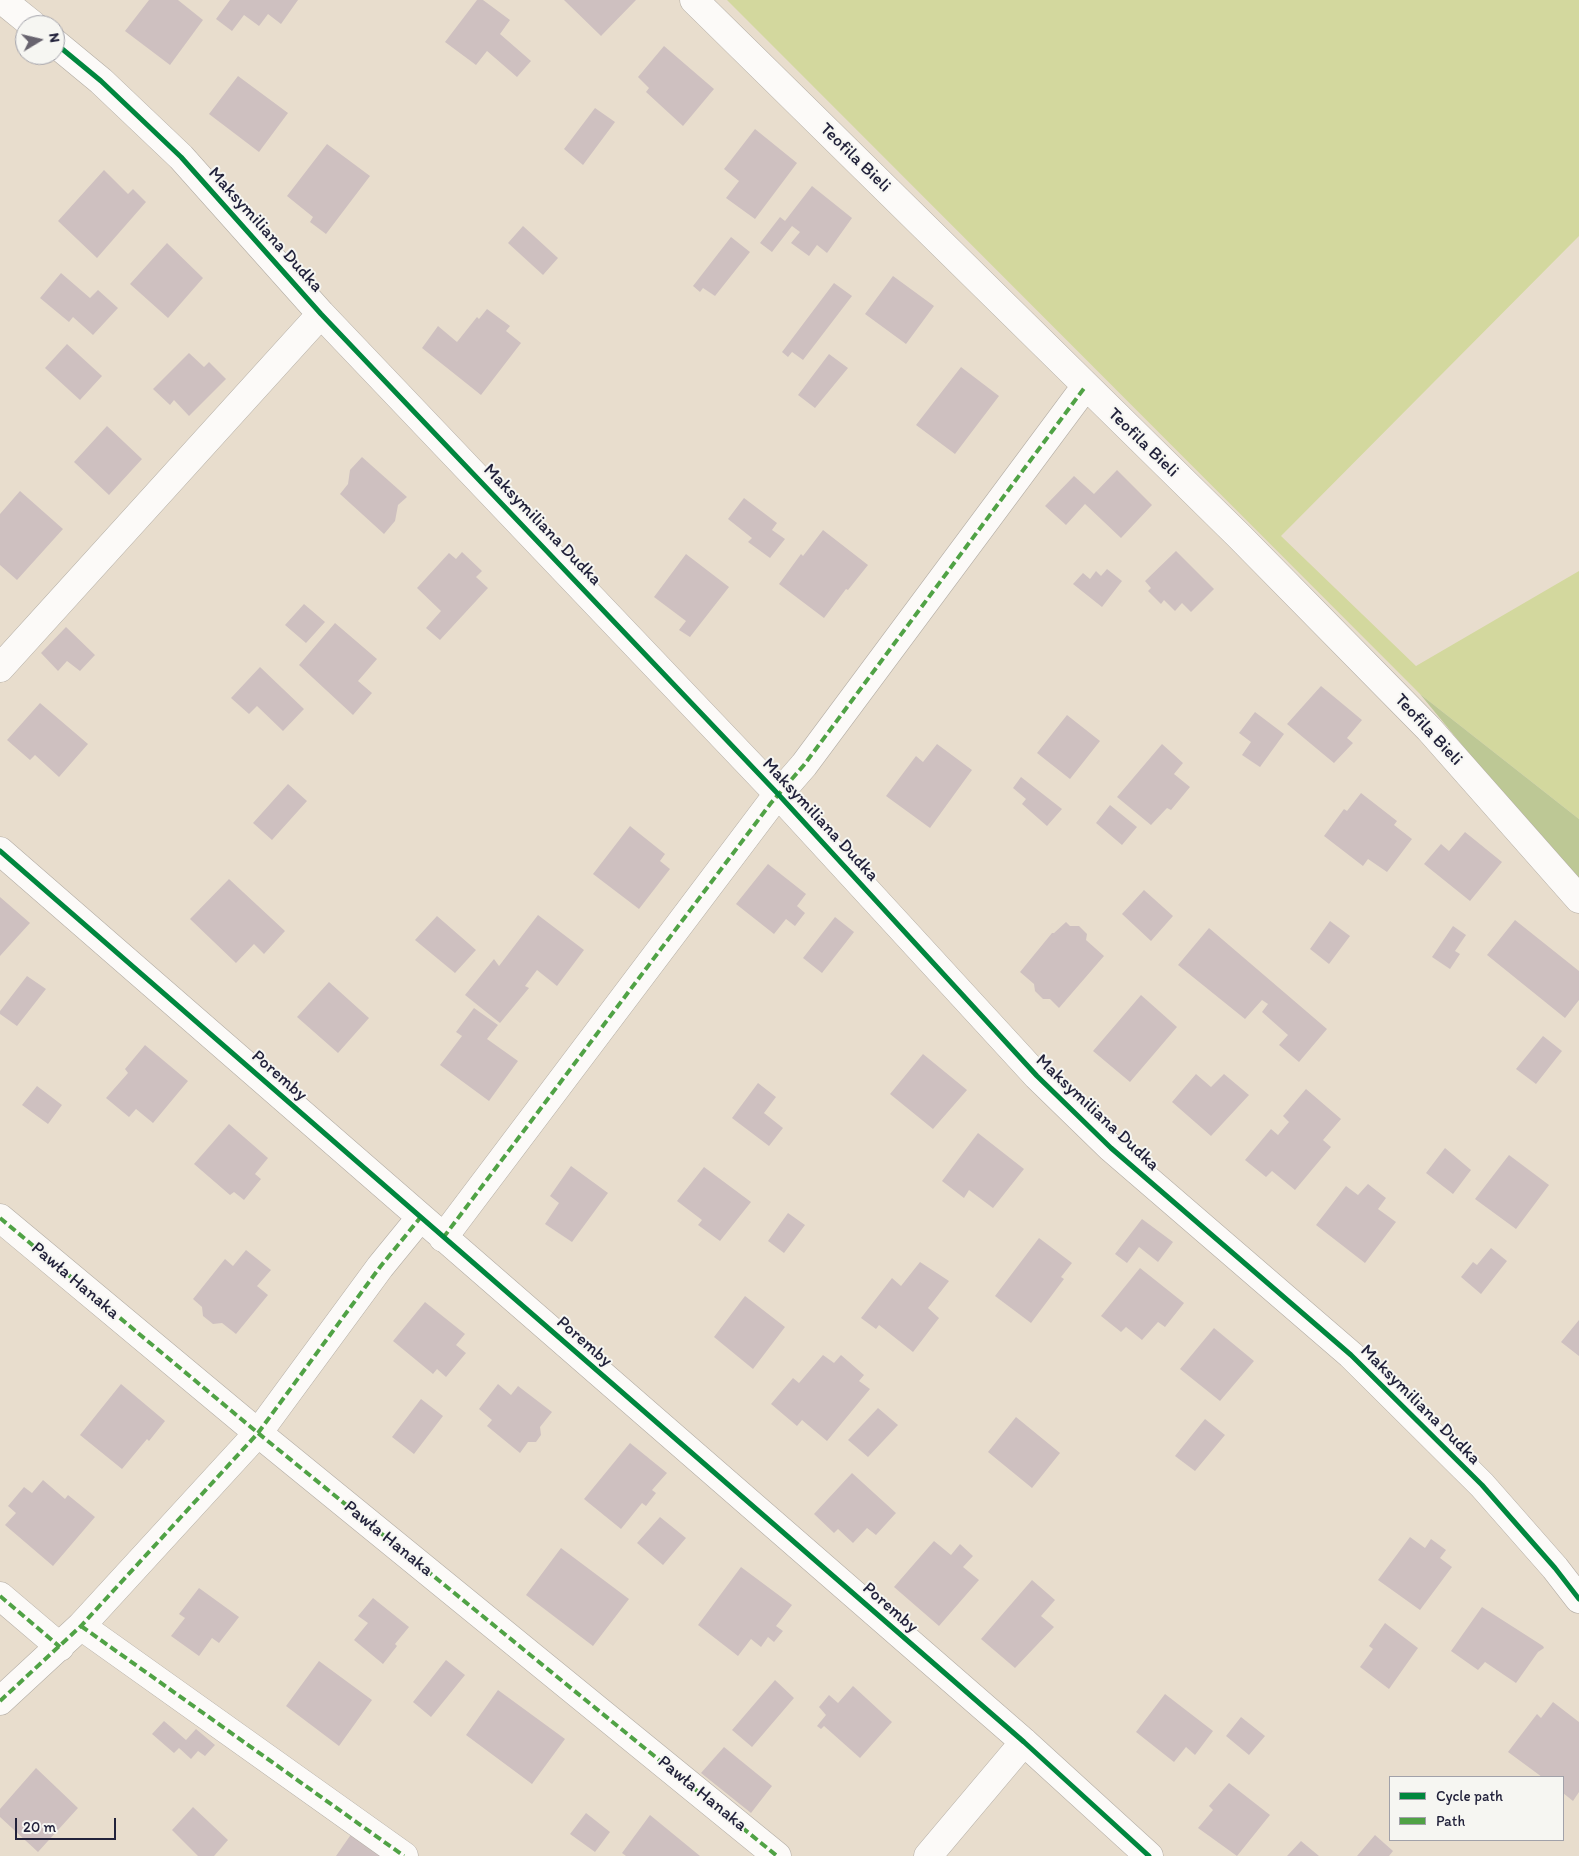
<!DOCTYPE html>
<meta charset="utf-8">
<style>
body{margin:0}
#map{position:relative;width:1579px;height:1856px;overflow:hidden;background:#e8ddcd;font-family:Itim,sans-serif}
canvas{display:block}
.legend{position:absolute;left:1389px;top:1776px;width:175px;height:65px;box-sizing:border-box;background:#f6f6f2;border:1px solid #a1a1a9;margin:0;padding:6px 9px;list-style:none;font-size:15px;color:#22223b}
.legend li{display:flex;align-items:center;gap:10px;height:25px}
.legend b{width:25px;border:1px solid #a1a1a9}
.north{position:absolute;left:15px;top:15px;width:50px;height:50px;box-sizing:border-box;background:#f6f6f2;border:1px solid #a1a1a9;border-radius:50%;rotate:81deg;font-size:14px;font-weight:700;line-height:20px;text-align:center;color:#22223b}
.north::after{content:'';display:block;margin:auto;width:18px;height:22px;background:#67636e;clip-path:polygon(50% 0,100% 100%,50% 72%,0 100%)}
.scale{position:absolute;left:15px;top:1818px;width:101px;height:22px;box-sizing:border-box;border:2px solid #22223b;border-top:0;padding-left:6px;font-size:15px;line-height:18px;white-space:nowrap;color:#22223b;-webkit-text-stroke:4px #f6f6f2;paint-order:stroke}
</style>
<div id="map">
<canvas width="1579" height="1856"></canvas>
<ul class="legend">
<li><b style="height:6px;background:#00873e"></b>Cycle path</li>
<li><b style="height:6px;background:#50a245"></b>Path</li>
</ul>
<div class="north">N</div>
<div class="scale">20 m</div>
</div>
<script>
const ctx = document.querySelector('canvas').getContext('2d');
ctx.lineJoin = 'round';
function paint(path, color) { ctx.fillStyle = color; ctx.fill(path, 'evenodd'); }
const shape = rows => new Path2D(rows.map(r => 'M' + r).join(''));
function strokePath(path, color, width, dash) { ctx.strokeStyle = color; ctx.lineWidth = width; ctx.lineCap = dash ? 'butt' : 'round'; ctx.setLineDash(dash || []); ctx.stroke(path); }
function write(font, color, halo, rows, align = 'center') {
  ctx.font = font + ' Itim,sans-serif'; ctx.lineWidth = 4; ctx.setLineDash([]); ctx.textBaseline = 'middle'; ctx.strokeStyle = halo; ctx.fillStyle = color; for (const [text, x, y, turn = 0] of rows) {
    ctx.save(); ctx.translate(x, y); ctx.rotate((+turn || 0) * Math.PI / 180); ctx.textAlign = isNaN(turn) ? turn : align; if (halo) ctx.strokeText(text, 0, 0); ctx.fillText(text, 0, 0); ctx.restore();
  }
}
paint(shape([
 [727,0,1579,0,1579,236,1281,536,1416,666,1579,571,1579,819,1420,694]
]), '#d3d89e');
paint(shape([
 [1420,694,1579,819,1579,887]
]), '#bdc895');
paint(shape([
 [149,0,178,0,203,20,170,65,125,31],
 [230,0,298,0,281,24,268,14,259,26,244,15,232,31,216,19],
 [477,0,483,0,510,20,500,34,531,61,517,77,487,51,476,65,445,42],
 [564,0,636,0,601,36],
 [664,46,714,89,683,126,646,92,649,88,638,77],
 [238,76,288,113,259,152,209,114],
 [595,108,615,122,583,165,564,149],
 [755,129,797,163,755,219,726,198,739,181,724,169],
 [327,144,370,176,326,234,310,222,313,217,287,196],
 [104,170,128,194,133,189,146,202,97,258,58,221],
 [812,186,852,218,827,253,817,245,809,256,791,243,800,232,792,226,772,252,760,243,780,217,785,221],
 [523,226,558,258,543,275,508,243],
 [731,237,750,252,715,296,703,288,700,292,693,286],
 [167,243,203,278,168,318,130,284],
 [61,273,90,298,98,290,118,308,93,335,73,317,69,322,40,298],
 [893,276,934,306,906,344,865,314],
 [834,283,852,296,803,360,792,352,788,357,782,352],
 [487,309,510,326,506,331,521,343,481,395,422,348,438,326,457,342,477,317,479,319],
 [67,344,102,376,80,400,45,368],
 [189,353,204,367,209,362,226,379,189,416,174,400,170,405,153,389],
 [829,354,848,368,815,408,798,395],
 [961,367,999,396,955,454,916,425],
 [107,426,142,459,109,495,74,462],
 [362,457,407,497,398,505,395,521,384,534,340,494,348,484,350,470],
 [1117,470,1152,505,1121,538,1085,504,1066,525,1045,506,1074,476,1094,494],
 [20,491,63,529,17,580,0,565,0,514],
 [744,498,777,523,772,530,785,539,770,558,748,542,752,538,728,519],
 [823,530,868,565,848,590,846,589,824,618,779,584,801,554,803,556],
 [1176,551,1214,589,1191,612,1182,603,1175,611,1164,600,1161,604,1148,591,1151,588,1145,581],
 [462,552,482,571,476,577,488,588,440,640,426,628,441,611,417,588,449,553,456,559],
 [686,554,729,587,690,637,679,630,686,621,654,597],
 [1107,569,1122,581,1102,607,1073,584,1083,573,1090,579,1096,571,1101,576],
 [304,604,325,622,306,643,285,625],
 [335,623,377,659,358,681,372,693,353,715,299,665],
 [66,627,95,655,80,671,67,661,58,671,41,653],
 [260,667,304,709,283,731,257,706,249,714,231,698],
 [1321,686,1362,720,1347,738,1353,743,1334,763,1287,724],
 [40,703,88,744,59,777,35,755,30,760,7,740],
 [1255,712,1284,734,1260,767,1242,755,1251,742,1239,733],
 [1067,715,1100,741,1070,779,1037,753],
 [937,744,972,770,930,828,886,796,916,756,923,762],
 [1162,744,1183,763,1174,774,1190,787,1171,810,1167,808,1151,825,1117,797],
 [1021,777,1062,809,1047,826,1022,804,1026,799,1013,788],
 [288,784,307,801,272,840,253,823],
 [1361,793,1397,821,1394,825,1412,839,1387,872,1368,859,1363,866,1324,836,1344,809,1347,811],
 [1110,805,1137,827,1122,845,1096,823],
 [630,826,665,854,660,861,670,869,639,909,593,874],
 [1465,832,1502,862,1470,901,1424,864,1441,844,1449,851],
 [768,864,806,894,797,906,805,913,795,926,786,919,774,934,736,904],
 [229,879,285,931,264,954,254,944,236,963,190,919],
 [1144,890,1173,916,1151,941,1122,914],
 [0,897,30,923,0,956],
 [538,915,584,950,557,986,537,970,525,986,529,988,500,1023,465,995,494,959,499,966],
 [437,916,476,950,455,973,415,940],
 [835,917,854,932,822,973,803,958],
 [1515,920,1579,971,1579,1000,1565,1018,1487,955],
 [1330,921,1350,936,1329,964,1310,949],
 [1066,922,1070,926,1079,926,1087,934,1086,940,1104,956,1059,1008,1050,999,1043,999,1035,991,1034,984,1020,972,1052,933,1054,933],
 [1453,926,1466,935,1455,951,1460,954,1450,969,1432,957],
 [1209,928,1327,1029,1299,1062,1279,1045,1288,1035,1262,1012,1268,1004,1262,1000,1245,1019,1178,965],
 [27,976,46,989,17,1026,0,1014,0,1011],
 [329,982,369,1018,338,1053,297,1017],
 [1141,995,1177,1027,1130,1082,1093,1051],
 [474,1008,498,1025,487,1039,518,1061,489,1101,440,1065,462,1036,456,1032],
 [1543,1036,1562,1051,1536,1084,1516,1069],
 [145,1045,188,1081,153,1123,136,1109,129,1117,106,1098,128,1073,125,1069],
 [923,1054,967,1090,933,1129,890,1094],
 [1196,1074,1211,1087,1224,1074,1249,1095,1211,1136,1172,1102],
 [758,1083,776,1097,764,1113,783,1128,769,1146,732,1118],
 [37,1086,62,1105,48,1124,22,1105],
 [1306,1089,1341,1119,1323,1140,1331,1147,1295,1190,1272,1171,1266,1177,1245,1160,1271,1129,1278,1135,1289,1122,1283,1116],
 [229,1124,268,1158,255,1174,261,1179,244,1200,234,1192,230,1195,194,1164],
 [978,1133,1024,1169,993,1208,969,1190,964,1198,942,1181],
 [1445,1148,1471,1170,1453,1194,1426,1173],
 [1509,1155,1549,1185,1516,1229,1475,1199],
 [571,1166,608,1193,572,1242,545,1224,559,1203,550,1196],
 [704,1167,751,1202,720,1241,698,1225,702,1220,677,1201],
 [1368,1184,1386,1198,1378,1209,1396,1222,1365,1263,1316,1225,1346,1186,1358,1195],
 [788,1213,805,1225,784,1253,768,1241],
 [1142,1219,1173,1242,1158,1262,1139,1247,1127,1263,1115,1254],
 [1039,1238,1072,1263,1061,1277,1064,1279,1031,1323,995,1296],
 [1491,1248,1507,1261,1481,1294,1461,1277,1473,1262,1477,1265],
 [246,1250,271,1270,257,1286,268,1295,236,1334,222,1323,213,1324,203,1316,202,1307,193,1299,225,1259,233,1266],
 [920,1262,949,1281,928,1308,939,1318,913,1352,879,1325,876,1329,861,1318,892,1278,901,1286],
 [1140,1268,1184,1303,1165,1327,1158,1322,1142,1340,1126,1327,1121,1332,1101,1316],
 [745,1296,785,1327,753,1369,714,1337],
 [425,1302,465,1334,456,1345,466,1353,446,1377,437,1369,433,1374,393,1341],
 [1579,1320,1579,1356,1561,1342],
 [1214,1328,1254,1361,1220,1401,1180,1369],
 [823,1355,834,1363,841,1355,864,1375,859,1381,870,1389,827,1441,802,1420,797,1426,771,1404,793,1378,799,1383],
 [121,1384,165,1421,149,1441,147,1439,122,1469,80,1435],
 [498,1384,511,1395,518,1386,552,1412,540,1427,541,1435,536,1442,528,1442,520,1453,487,1426,492,1420,479,1409],
 [421,1399,443,1416,414,1454,392,1437],
 [878,1408,898,1425,868,1457,848,1440],
 [1016,1417,1060,1453,1032,1488,988,1452],
 [1205,1419,1225,1435,1195,1471,1175,1456],
 [630,1443,667,1473,652,1490,656,1493,646,1506,642,1503,621,1529,584,1499],
 [852,1473,896,1513,876,1535,867,1528,853,1543,838,1529,834,1533,814,1514],
 [43,1480,65,1499,68,1495,95,1517,53,1566,5,1525,16,1513,8,1506,24,1487,32,1493],
 [660,1517,686,1538,663,1565,637,1543],
 [1410,1537,1425,1548,1431,1539,1446,1550,1440,1558,1452,1567,1420,1610,1378,1580],
 [934,1541,951,1555,960,1544,973,1556,963,1567,979,1580,939,1626,894,1587],
 [561,1548,629,1599,593,1646,526,1595],
 [741,1567,792,1605,776,1626,783,1631,774,1642,768,1637,761,1647,751,1639,738,1656,698,1625],
 [1032,1580,1055,1600,1041,1616,1054,1627,1015,1668,981,1639],
 [199,1588,239,1617,219,1643,212,1638,199,1656,171,1636,185,1618,179,1614],
 [373,1598,409,1627,395,1644,397,1646,383,1664,354,1640,368,1623,358,1616],
 [1482,1607,1543,1646,1544,1648,1538,1652,1516,1683,1485,1662,1478,1670,1451,1651],
 [1385,1623,1418,1648,1389,1689,1360,1667,1373,1649,1369,1646],
 [446,1660,465,1675,431,1717,413,1702],
 [319,1661,372,1700,339,1746,286,1706],
 [775,1680,794,1698,752,1747,732,1730],
 [853,1686,892,1722,860,1758,824,1726,821,1729,817,1726,826,1715,819,1707,829,1695,838,1703],
 [498,1690,565,1739,532,1784,466,1735],
 [1165,1694,1213,1731,1195,1755,1186,1747,1174,1762,1136,1732],
 [1553,1702,1579,1722,1579,1792,1573,1801,1563,1793,1563,1777,1542,1777,1508,1752,1537,1714,1541,1718],
 [1241,1717,1265,1736,1249,1755,1226,1736],
 [164,1721,186,1740,196,1729,215,1745,205,1756,198,1751,191,1759,179,1748,174,1753,152,1734],
 [724,1747,772,1786,751,1813,701,1773],
 [36,1768,78,1808,38,1852,0,1817,0,1809],
 [1229,1783,1270,1815,1237,1856,1198,1828,1213,1810,1209,1806],
 [193,1807,228,1840,214,1856,198,1856,172,1830],
 [586,1813,610,1832,595,1852,570,1834],
 [650,1815,700,1856,626,1856,622,1853],
 [352,1833,385,1856,336,1856],
 [1375,1835,1393,1851,1389,1856,1357,1856],
 [1301,1841,1319,1856,1287,1856]
]), '#cec0c0');
const street = shape([
 [2,0,33,25],
 [694,0,1239,536,1429,729,1579,899],
 [55,43,101,81,181,157,321,314,778,794,1037,1076,1111,1148,1351,1355,1482,1485,1555,1568,1579,1599],
 [0,668,321,314],
 [0,851,1024,1742,1149,1856],
 [0,1218,258,1433,777,1856],
 [443,1238,771,803,804,765,1085,387],
 [0,1596,60,1647],
 [81,1626,404,1856],
 [0,1701,81,1626,258,1433,380,1267,420,1218],
 [928,1856,1024,1742]
]);
strokePath(street, '#b2aca4', 29);
strokePath(street, '#fcfaf8', 28);
strokePath(shape([
 [0,1218,258,1433,777,1856],
 [443,1238,771,803,804,765,1085,387],
 [0,1596,60,1647],
 [81,1626,404,1856],
 [0,1701,81,1626,258,1433,380,1267,420,1218]
]), '#50a245', 4, [8, 4]);
strokePath(shape([
 [55,43,101,81,181,157,321,314,778,794,1037,1076,1111,1148,1351,1355,1482,1485,1555,1568,1579,1599],
 [0,851,1024,1742,1149,1856]
]), '#00873e', 5);
write('18px', '#22223b', '#f6f6f2', [
 ["Teofila Bieli",855,158,44],
 ["Maksymiliana Dudka",265,230,48],
 ["Teofila Bieli",1143,443,44],
 ["Maksymiliana Dudka",542,525,46],
 ["Teofila Bieli",1428,730,47],
 ["Maksymiliana Dudka",820,820,47],
 ["Poremby",279,1076,41],
 ["Maksymiliana Dudka",1097,1113,43],
 ["Pawła Hanaka",75,1281,40],
 ["Poremby",584,1342,41],
 ["Maksymiliana Dudka",1420,1405,45],
 ["Pawła Hanaka",388,1539,39],
 ["Poremby",890,1608,41],
 ["Pawła Hanaka",702,1794,39]
]);
</script>
